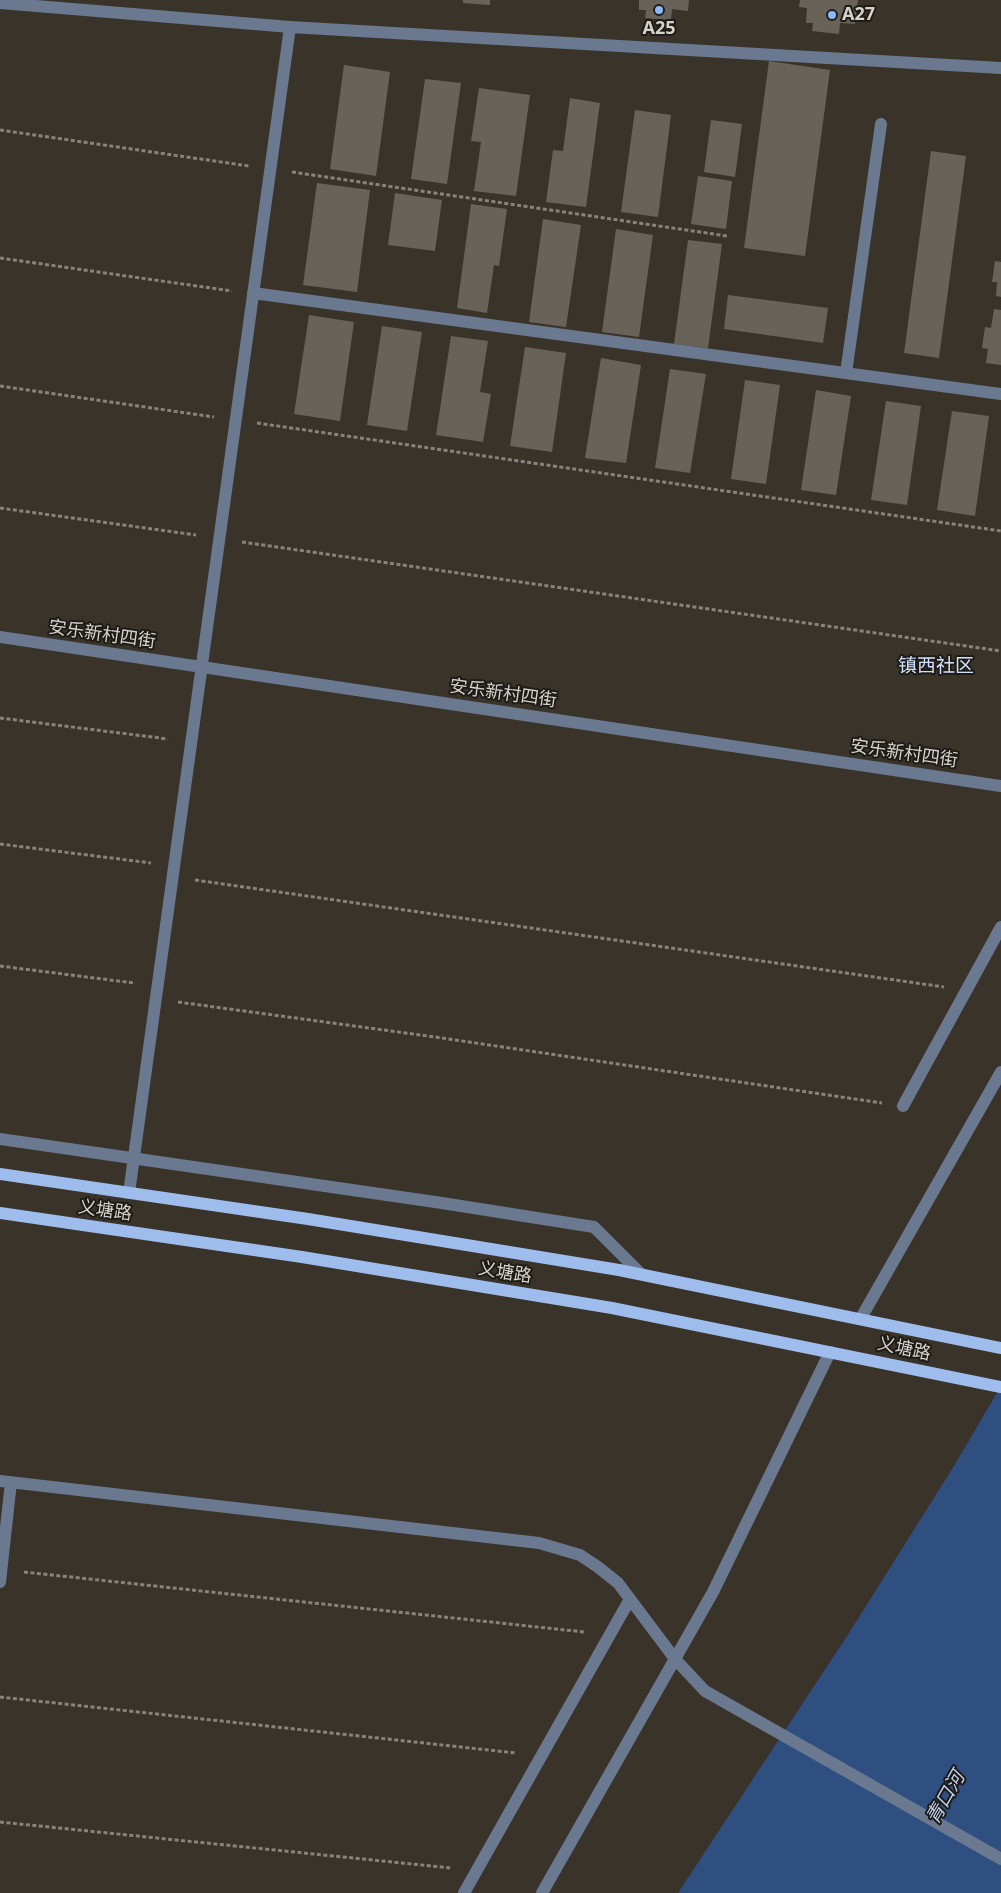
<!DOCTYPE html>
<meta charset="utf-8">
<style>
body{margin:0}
canvas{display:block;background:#39332a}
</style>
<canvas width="1001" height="1893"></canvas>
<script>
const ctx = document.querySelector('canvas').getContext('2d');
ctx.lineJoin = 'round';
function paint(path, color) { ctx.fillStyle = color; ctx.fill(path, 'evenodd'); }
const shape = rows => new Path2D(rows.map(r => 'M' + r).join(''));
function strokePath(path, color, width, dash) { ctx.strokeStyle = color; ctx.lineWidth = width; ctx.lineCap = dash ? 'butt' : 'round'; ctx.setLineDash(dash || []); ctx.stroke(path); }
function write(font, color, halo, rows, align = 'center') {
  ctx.font = font + ' "Noto Sans","Noto Sans SC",sans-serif'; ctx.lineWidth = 4; ctx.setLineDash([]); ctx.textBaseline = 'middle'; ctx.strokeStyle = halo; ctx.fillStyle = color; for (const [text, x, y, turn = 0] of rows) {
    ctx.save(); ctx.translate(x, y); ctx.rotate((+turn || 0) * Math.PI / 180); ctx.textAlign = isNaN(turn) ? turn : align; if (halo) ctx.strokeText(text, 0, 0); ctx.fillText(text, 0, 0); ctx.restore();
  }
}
paint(shape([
 [1001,1386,1001,1893,678,1893,849,1633,954,1466]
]), '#2f4f80');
paint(shape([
 [463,0,490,0,490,5,463,3],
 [639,0,689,0,688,11,672,9,671,20,645,18,646,10,639,10],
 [800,0,858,0,855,24,840,23,839,34,812,31,813,23,806,23,807,8,799,7],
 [769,61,830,70,805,256,744,248],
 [344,65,390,72,376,176,330,169],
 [425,79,461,83,447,184,411,179],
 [479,88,530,95,516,196,474,191,481,142,471,141],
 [570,98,600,103,586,207,546,202,553,150,563,151],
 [635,110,671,115,658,217,621,212],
 [711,120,742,124,735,177,704,172],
 [931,151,966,156,939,358,904,353],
 [698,176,732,181,726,229,691,224],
 [317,183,370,190,357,292,303,285],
 [395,193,442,200,435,251,388,245],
 [471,204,507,209,499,266,494,265,487,313,457,308],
 [543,219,581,225,566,327,529,322],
 [616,229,653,235,639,337,602,332],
 [688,240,722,244,708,348,674,344],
 [995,261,1001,262,1001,297,996,296,997,282,992,282],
 [728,295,828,308,823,343,724,329],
 [994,309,1001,310,1001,365,986,363,988,349,982,348,985,327,991,328],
 [309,315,354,322,340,421,294,414],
 [382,326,422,332,407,431,367,425],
 [451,336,488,341,480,392,491,394,483,442,436,435],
 [525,347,566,353,552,452,510,446],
 [601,358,641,365,626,463,585,458],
 [670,369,706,374,690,473,655,468],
 [745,380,780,385,766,484,731,479],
 [816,390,851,396,836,495,801,490],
 [886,401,921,406,907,505,871,500],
 [952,411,989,416,975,516,937,510]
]), '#696258');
strokePath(shape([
 [0,130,249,166],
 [292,172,727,236],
 [0,258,232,291],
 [0,386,214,417],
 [257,423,1001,531],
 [0,508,196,535],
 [242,542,1001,651],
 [0,718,168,739],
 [0,844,151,863],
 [195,880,944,987],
 [0,966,134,983],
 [178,1002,435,1037,882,1103],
 [24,1572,584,1632],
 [0,1697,516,1753],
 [0,1822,451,1868]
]), '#88837c', 3, [4, 2.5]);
strokePath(shape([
 [0,3,290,27,1001,68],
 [253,293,1001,394],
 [846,373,881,124],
 [0,637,1001,786],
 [903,1106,1001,927],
 [0,1139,442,1203,594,1227,641,1274],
 [129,1193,290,27],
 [861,1318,1001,1072],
 [0,1481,539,1543,580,1555,598,1567,618,1583,675,1659,705,1691,1001,1859],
 [0,1582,11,1482],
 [464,1893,630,1599],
 [542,1893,713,1592,830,1352]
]), '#6a7990', 12);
strokePath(shape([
 [0,1174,308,1219,619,1270,1001,1348],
 [0,1213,302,1257,612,1308,1001,1387]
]), '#9ebded', 12);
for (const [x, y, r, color] of [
 [659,10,5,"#8db9fc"],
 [832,15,5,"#8db9fc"]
]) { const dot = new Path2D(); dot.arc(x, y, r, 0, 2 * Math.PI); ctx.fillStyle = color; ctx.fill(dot); strokePath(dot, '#1e1b17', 2); }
write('bold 18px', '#d6d2cc', '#1e1b17', [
 ["A27",842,15],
 ["A25",659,29,"center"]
], 'left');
write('18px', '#d6d2cc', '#1e1b17', [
 ["安乐新村四街",102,635,8],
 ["安乐新村四街",503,694,8],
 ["安乐新村四街",904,754,8],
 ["义塘路",105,1211,8],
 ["义塘路",505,1273,9],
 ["义塘路",904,1349,12]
]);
write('19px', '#cfe0fa', '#1e1b17', [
 ["镇西社区",936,667]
]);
write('italic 19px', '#bfd3f2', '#1e1b17', [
 ["青口河",946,1798,-60]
]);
</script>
